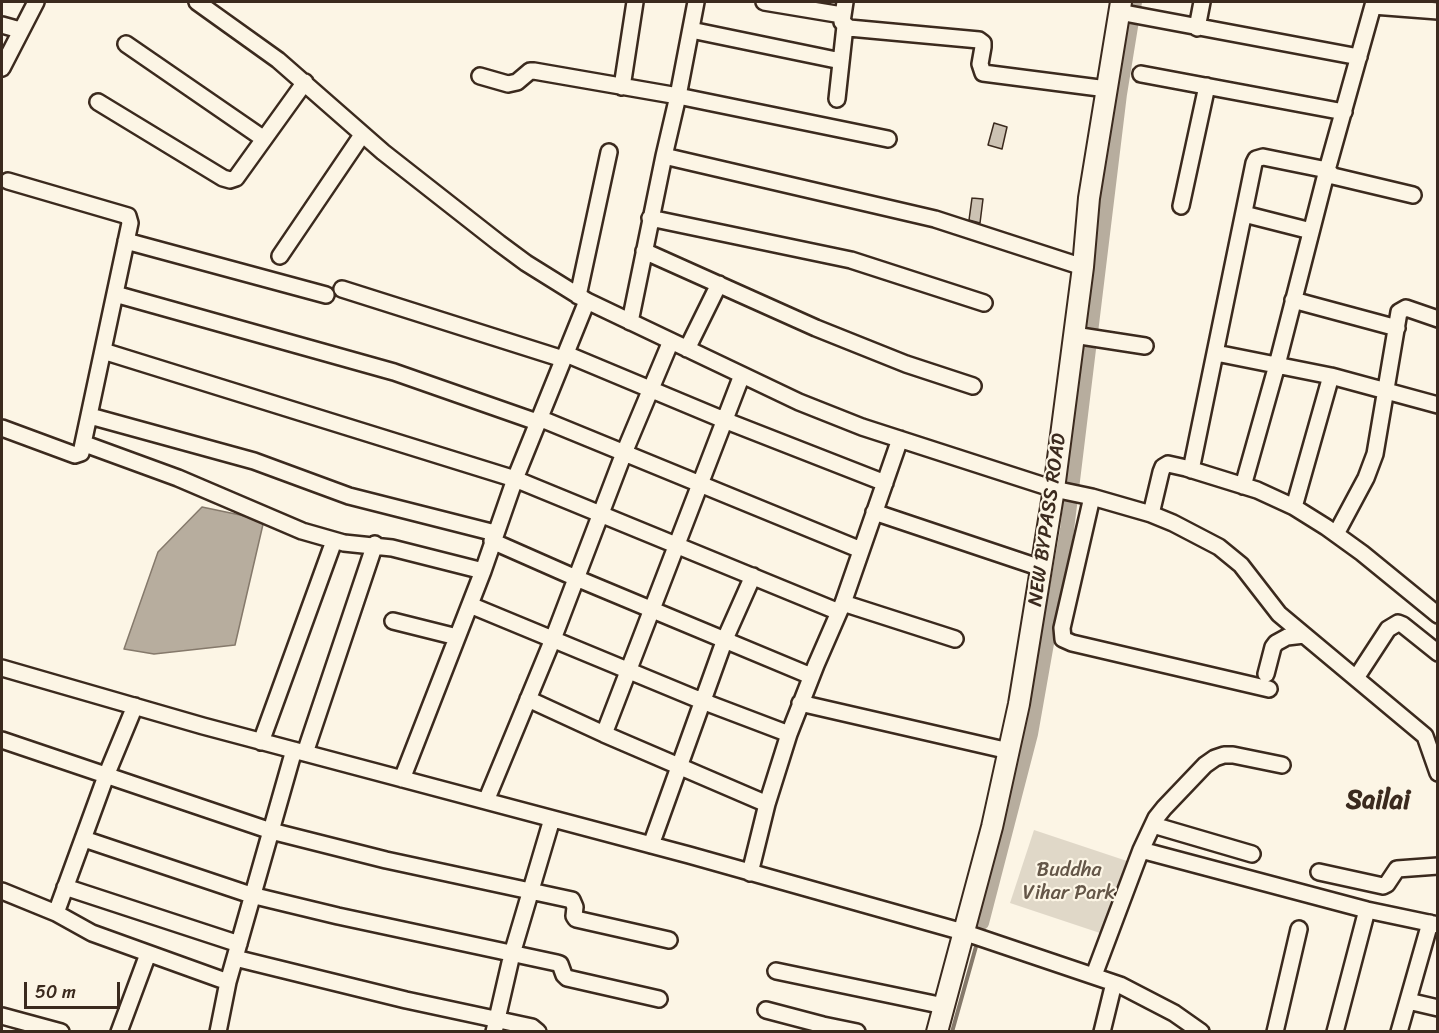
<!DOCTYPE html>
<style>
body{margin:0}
#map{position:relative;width:1439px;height:1033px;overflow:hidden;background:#fcf5e5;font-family:Sriracha,sans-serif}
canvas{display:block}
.frame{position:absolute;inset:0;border:3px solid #3b2a1e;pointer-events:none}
.scale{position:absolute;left:24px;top:982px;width:96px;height:27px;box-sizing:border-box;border:3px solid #3b2a1e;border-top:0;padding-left:8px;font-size:18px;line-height:21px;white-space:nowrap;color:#3b2a1e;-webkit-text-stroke:4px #fcf5e5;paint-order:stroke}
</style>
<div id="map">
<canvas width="1439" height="1033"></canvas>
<div class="frame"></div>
<div class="scale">50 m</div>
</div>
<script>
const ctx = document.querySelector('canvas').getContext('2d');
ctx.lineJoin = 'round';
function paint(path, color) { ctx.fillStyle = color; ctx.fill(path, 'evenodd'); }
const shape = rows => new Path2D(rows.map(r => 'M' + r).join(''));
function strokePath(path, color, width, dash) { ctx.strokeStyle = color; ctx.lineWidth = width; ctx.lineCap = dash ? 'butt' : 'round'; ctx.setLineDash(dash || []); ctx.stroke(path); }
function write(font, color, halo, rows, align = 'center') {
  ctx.font = font + ' Sriracha,sans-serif'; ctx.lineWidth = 4.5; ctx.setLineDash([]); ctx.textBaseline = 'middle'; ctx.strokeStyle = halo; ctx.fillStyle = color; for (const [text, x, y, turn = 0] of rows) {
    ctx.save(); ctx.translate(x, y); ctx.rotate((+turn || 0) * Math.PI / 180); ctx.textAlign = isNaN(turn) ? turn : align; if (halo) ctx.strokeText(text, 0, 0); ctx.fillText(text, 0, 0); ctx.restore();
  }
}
paint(shape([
 [1034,830,1133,863,1109,936,1010,903]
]), '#e0d8c8');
const water = shape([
 [202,507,264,520,235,645,154,654,124,649,158,552,202,507]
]);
paint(water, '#b7ad9e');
strokePath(water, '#85796b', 1.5);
strokePath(shape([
 [952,1032,977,943]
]), '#85796b', 4);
strokePath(shape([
 [982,923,1031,734,1067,530,1120,94,1135,2]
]), '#b7ad9e', 14);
const building = shape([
 [994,123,1007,127,1002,149,988,145,994,123],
 [972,198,983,199,980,223,969,220,972,198]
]);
paint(building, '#ccc2b3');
strokePath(building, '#3b2a1e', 1.5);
const minor = shape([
 [197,2,278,60,383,152,499,243,526,263,587,301,799,402,862,427,1054,489,1092,497,1151,514,1173,523,1219,547,1241,565,1279,614,1425,736,1438,773],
 [764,2,842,15],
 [845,2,842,22,849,28,979,40,983,43,983,47,980,64,983,73,1107,89],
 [1374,2,1327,170,1333,176,1413,195],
 [1373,6,1438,11],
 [1119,12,1359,57],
 [2,25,20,30],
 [1197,28,1202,2],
 [691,30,841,61],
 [126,44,264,139],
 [2,68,36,2],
 [1141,74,1344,112],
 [480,76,508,84,517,82,530,71,534,71,678,96,888,139],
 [622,87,635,2],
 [837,99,845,26],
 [98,102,223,178,230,180,236,178,305,82],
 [664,156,935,219,1083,267],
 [1181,206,1207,86],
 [1244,214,1311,231],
 [650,218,851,260,984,303],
 [126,241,326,295],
 [644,251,816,328,906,364,973,386],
 [280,256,362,135],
 [342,289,563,359],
 [115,294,394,372,537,422],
 [578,296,609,152],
 [1293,300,1397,328],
 [630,322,664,156,678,96,696,2],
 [1074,335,1145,346],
 [687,349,719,284],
 [103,351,515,479,839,612],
 [1216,353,1331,376,1438,405],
 [566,354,724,420,885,483],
 [90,416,254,461,349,496,495,533],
 [539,418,861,550],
 [2,428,75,455,81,453,130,223,128,216,8,181],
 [85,444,178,478,302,531,344,543,392,548,483,571],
 [1191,470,1254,163,1256,159,1263,157,1327,170,1277,365,1243,486],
 [1092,497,1062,628,1063,639,1072,643,1269,689],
 [1294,507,1331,376],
 [874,512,1041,568],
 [1151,514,1161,472,1163,467,1168,464,1186,468,1257,490,1294,507,1326,527,1362,553,1438,615],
 [1336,534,1366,478,1375,454,1399,312,1406,308,1438,319],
 [492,541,576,578,811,676],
 [843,603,955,639],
 [470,605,702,701,789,734],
 [393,621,457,637],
 [2,668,203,726,689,855,963,932,1120,985,1174,1013,1201,1032],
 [1266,674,1273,647,1276,643,1287,637,1304,635],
 [1356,678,1388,629,1398,623,1403,625,1438,653],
 [528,699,604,734,767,804],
 [800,703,1009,751],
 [604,734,742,375],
 [2,740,271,831,386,860,572,900,575,907,574,916,576,919,669,940],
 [261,742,334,541],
 [305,753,375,544],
 [402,779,483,571,515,479,587,301],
 [486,801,553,639,624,453,671,341],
 [1153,825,1252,854],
 [84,839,251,895,338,916,557,963,560,964,564,975,567,978,659,999],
 [651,845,725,639,753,576],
 [1141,850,1367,910,1438,925],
 [1319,872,1383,886,1387,884,1397,869,1438,866],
 [750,873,767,804,789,734,816,665,843,603,900,439],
 [65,887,239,944],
 [2,891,56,913,92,933,228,982],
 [56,913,106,776,135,706],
 [235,958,406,1000,532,1027,538,1032],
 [776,971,944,1006],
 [1094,975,1141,850,1156,818,1164,808,1205,765,1215,758,1224,755,1233,755,1282,765],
 [1408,1001,1438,1008],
 [766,1010,823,1025,857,1032],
 [2,1016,61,1032],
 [119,1032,148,954],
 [218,1032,228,982,294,750],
 [494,1032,512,954,552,819],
 [1102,1032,1114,983],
 [1275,1032,1299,929],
 [1335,1032,1367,910],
 [1399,1032,1430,923]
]);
const major = shape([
 [937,1032,992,827,1019,704,1054,489,1083,267,1089,198,1121,2]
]);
strokePath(minor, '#3b2a1e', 20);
strokePath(major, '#3b2a1e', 24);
strokePath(minor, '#fcf5e5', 15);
strokePath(major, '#fcf5e5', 20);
write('20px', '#3b2a1e', '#fcf5e5', [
 ["NEW BYPASS ROAD",1048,520,-82]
]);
write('20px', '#645648', '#fcf5e5', [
 ["Buddha",1069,871],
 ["Vihar Park",1069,894]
]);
write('bold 26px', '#3b2a1e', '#fcf5e5', [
 ["Sailai",1378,801]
]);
</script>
